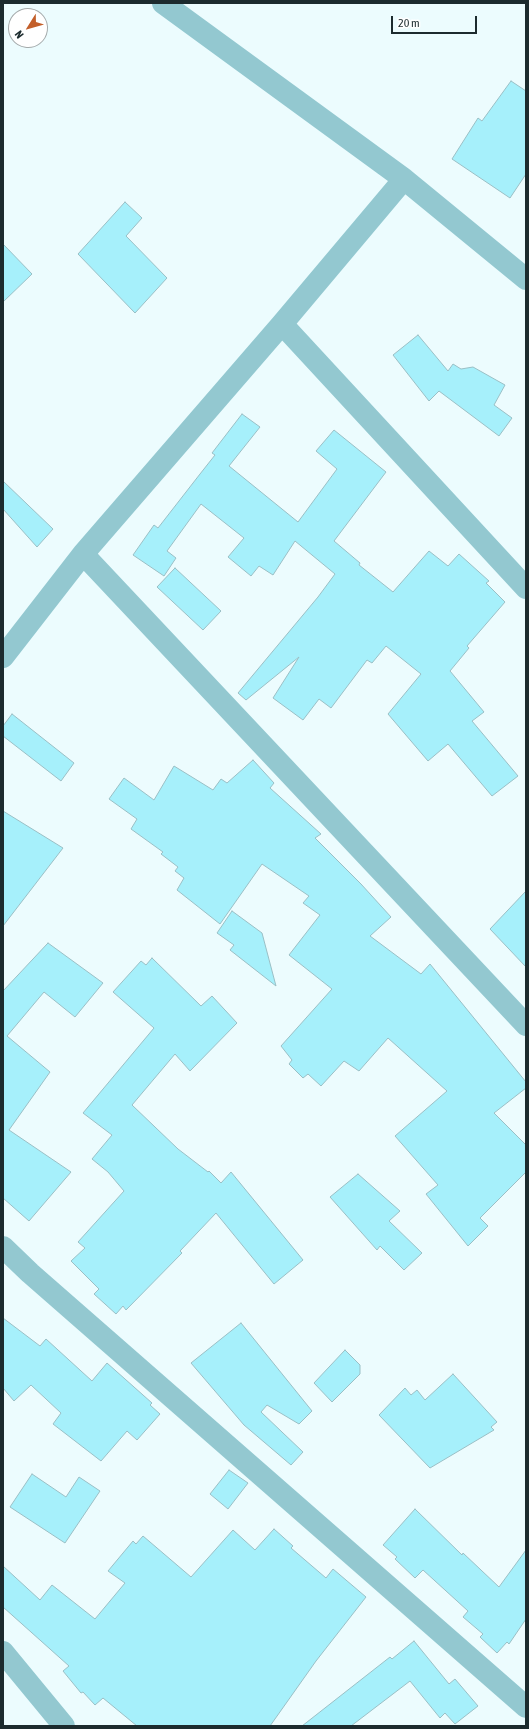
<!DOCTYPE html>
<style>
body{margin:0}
#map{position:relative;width:529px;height:1729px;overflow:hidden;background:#ecfcfe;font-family:"Asap Condensed",sans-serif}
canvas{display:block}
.frame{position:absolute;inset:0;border:4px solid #1c2b2e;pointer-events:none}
.north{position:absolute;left:8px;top:8px;width:40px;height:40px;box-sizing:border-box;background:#fff;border:1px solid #a4aaab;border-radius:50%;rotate:233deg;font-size:11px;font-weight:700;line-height:16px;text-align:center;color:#1c2b2e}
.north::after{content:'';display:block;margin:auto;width:14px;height:18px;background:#c35f2a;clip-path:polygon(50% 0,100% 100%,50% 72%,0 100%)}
.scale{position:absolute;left:391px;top:16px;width:86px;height:18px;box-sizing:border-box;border:2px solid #1c2b2e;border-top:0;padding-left:5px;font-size:12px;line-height:14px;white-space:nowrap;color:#1c2b2e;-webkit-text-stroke:3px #fff;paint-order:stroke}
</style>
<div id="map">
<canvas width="529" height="1729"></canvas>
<div class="frame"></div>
<div class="north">N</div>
<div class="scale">20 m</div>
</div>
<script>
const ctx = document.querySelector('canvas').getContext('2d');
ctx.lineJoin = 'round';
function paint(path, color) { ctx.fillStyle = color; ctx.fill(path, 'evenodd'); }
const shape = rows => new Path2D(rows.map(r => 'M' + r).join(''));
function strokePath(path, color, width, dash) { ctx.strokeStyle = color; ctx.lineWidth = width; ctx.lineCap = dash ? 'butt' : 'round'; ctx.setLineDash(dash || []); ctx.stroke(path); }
const building = shape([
 [511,81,526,91,526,174,510,198,452,159,478,118,482,121,511,81],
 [125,202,142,218,126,236,167,278,135,313,78,254,125,202],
 [3,244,32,274,3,302,3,244],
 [418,335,448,371,453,364,461,369,473,367,505,385,494,405,512,418,499,436,439,391,429,401,393,355,418,335],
 [242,414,260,427,229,466,298,522,337,469,316,451,334,430,386,472,334,541,360,563,359,565,393,592,429,551,448,566,459,554,489,581,486,583,505,602,467,646,469,648,450,671,484,712,472,721,518,776,492,796,448,744,428,761,388,714,421,674,386,646,372,663,367,660,331,708,319,699,303,720,273,698,299,657,246,700,238,693,318,597,335,574,295,541,273,575,259,566,251,576,228,557,244,538,201,504,167,551,176,558,164,576,133,555,154,525,158,528,200,474,215,455,212,453,242,414],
 [3,481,53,529,37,547,3,509,3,481],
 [175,568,221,611,203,630,157,587,175,568],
 [12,714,74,763,61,781,3,736,3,726,12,714],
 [253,760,274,783,270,788,321,834,315,838,361,884,391,917,370,936,421,974,430,964,526,1082,526,1088,494,1113,526,1145,526,1172,480,1218,488,1226,468,1246,426,1194,438,1185,395,1136,447,1091,388,1038,359,1071,344,1061,321,1086,308,1074,303,1078,289,1064,292,1060,281,1046,332,989,289,955,320,915,303,903,309,896,262,864,220,924,177,890,184,878,175,871,178,867,161,854,163,852,131,829,137,819,109,799,124,778,154,800,174,766,213,790,221,779,227,783,253,760],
 [3,811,63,848,3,926,3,811],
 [526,891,526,967,490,929,526,891],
 [232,911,262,933,276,986,230,950,234,945,217,933,232,911],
 [48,943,103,983,75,1017,44,992,7,1036,50,1072,9,1130,71,1172,29,1221,3,1198,3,991,48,943],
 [152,958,201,1006,212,996,237,1023,190,1071,175,1054,132,1105,178,1149,208,1172,209,1171,221,1183,231,1172,303,1260,274,1284,216,1213,180,1251,182,1253,126,1310,123,1306,116,1314,94,1294,99,1289,71,1261,85,1248,78,1242,124,1191,108,1172,92,1159,112,1135,83,1113,154,1028,113,992,141,961,146,965,152,958],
 [358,1174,400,1211,389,1221,422,1253,404,1270,380,1246,377,1250,330,1197,358,1174],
 [3,1318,40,1346,46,1339,92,1381,107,1363,152,1403,150,1405,160,1414,137,1440,127,1431,101,1461,53,1424,61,1413,31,1385,14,1401,3,1388,3,1318],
 [241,1323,312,1411,299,1424,267,1405,261,1412,303,1452,291,1465,244,1425,191,1363,241,1323],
 [345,1350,360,1365,360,1374,332,1402,314,1383,345,1350],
 [453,1374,497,1422,491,1427,494,1430,430,1468,379,1415,405,1388,411,1395,417,1390,425,1400,453,1374],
 [229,1470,248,1483,228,1509,210,1494,229,1470],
 [32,1474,66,1497,79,1477,100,1491,65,1543,10,1507,32,1474],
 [415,1509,462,1555,463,1553,499,1587,526,1550,526,1619,509,1644,507,1642,497,1653,480,1637,483,1634,463,1617,468,1611,423,1570,415,1578,395,1559,397,1557,383,1545,415,1509],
 [274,1529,293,1546,291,1548,326,1578,333,1569,366,1597,316,1661,270,1726,137,1726,103,1698,95,1705,83,1692,81,1693,63,1671,69,1666,3,1607,3,1566,40,1600,52,1585,95,1619,125,1583,108,1571,133,1541,136,1544,143,1536,191,1577,233,1530,255,1550,274,1529],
 [414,1641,449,1684,455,1679,478,1706,455,1724,445,1713,440,1718,410,1681,351,1726,302,1726,390,1657,392,1659,414,1641]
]);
paint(building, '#a6f0fb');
strokePath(building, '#9abfc5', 1);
strokePath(shape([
 [163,3,404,179,526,279],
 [282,324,526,588],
 [83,554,526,1025],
 [3,657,83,554,282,324,404,179],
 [3,1247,30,1273,526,1707],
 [3,1652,64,1726]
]), '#93c8d0', 22);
</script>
